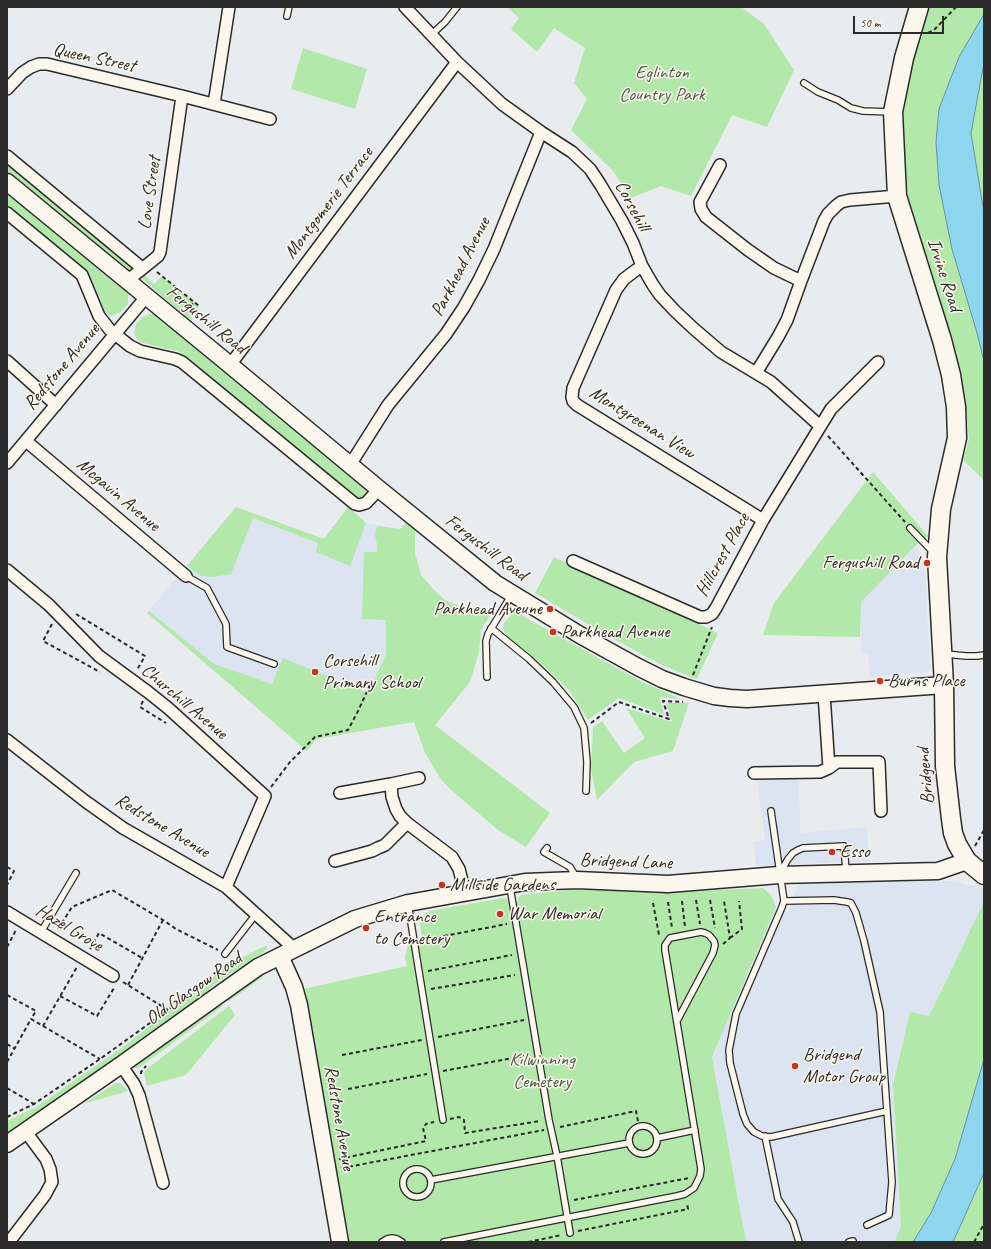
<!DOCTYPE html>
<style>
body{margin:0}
#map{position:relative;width:991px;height:1249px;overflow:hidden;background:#e9ecef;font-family:Caveat,sans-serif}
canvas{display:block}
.frame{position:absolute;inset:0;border:8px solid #2b2b2b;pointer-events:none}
.scale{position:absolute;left:853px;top:16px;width:91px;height:18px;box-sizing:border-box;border:2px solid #2b2b2b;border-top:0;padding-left:5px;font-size:12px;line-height:14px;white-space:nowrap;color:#2b2b2b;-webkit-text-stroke:3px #fbf7ec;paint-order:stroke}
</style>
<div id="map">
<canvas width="991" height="1249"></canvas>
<div class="frame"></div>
<div class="scale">50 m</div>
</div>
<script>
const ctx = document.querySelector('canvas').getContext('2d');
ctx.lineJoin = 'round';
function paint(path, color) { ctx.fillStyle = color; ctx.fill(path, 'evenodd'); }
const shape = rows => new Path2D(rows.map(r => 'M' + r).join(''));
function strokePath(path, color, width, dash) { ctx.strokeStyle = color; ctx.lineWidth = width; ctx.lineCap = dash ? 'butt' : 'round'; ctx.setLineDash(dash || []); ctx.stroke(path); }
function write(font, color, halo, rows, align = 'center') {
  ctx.font = font + ' Caveat,sans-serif'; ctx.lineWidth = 3; ctx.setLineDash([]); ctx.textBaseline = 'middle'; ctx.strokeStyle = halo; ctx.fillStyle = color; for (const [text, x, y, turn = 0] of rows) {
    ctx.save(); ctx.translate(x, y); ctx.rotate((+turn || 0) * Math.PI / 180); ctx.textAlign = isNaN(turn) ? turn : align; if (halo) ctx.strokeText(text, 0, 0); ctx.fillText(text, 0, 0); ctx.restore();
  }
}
paint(shape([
 [236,507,324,539,348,507,366,523,400,529,407,522,415,622,350,733,316,739,307,751,147,613],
 [916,544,921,557,925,570,930,668,926,672,870,677,868,653,861,653,861,602],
 [799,775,800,833,867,827,869,861,756,866,754,842,765,840,757,780],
 [921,880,950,881,984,888,984,902,929,1016,910,1012,893,1085,901,1226,898,1234,894,1242,747,1242,742,1221,712,1057,776,907,787,912,798,884]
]), '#dce4f1');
paint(shape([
 [507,7,741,7,764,24,794,70,767,127,732,115,691,196,661,186,631,198,613,171,571,130,587,99,574,83,585,48,554,28,537,52,511,29,519,18],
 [928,7,984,7,984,14,959,57,939,109,936,142,939,185,952,249,977,333,984,361,984,480,963,460,969,439,967,416,960,374,941,301,908,196,903,154,903,105,917,42],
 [303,48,367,69,355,109,291,89],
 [984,63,984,213,971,133],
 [7,162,131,265,131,270,127,272,124,270,7,173],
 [7,190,126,290,128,295,128,304,121,312,114,315,109,315,106,313,89,273,7,205],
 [143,274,154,284,162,276,199,306,190,320,140,277],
 [150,314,155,314,160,317,367,490,366,494,363,497,357,497,350,494,183,354,177,351,147,344,140,342,137,339,134,333,136,325,142,317],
 [873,472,928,536,916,545,861,602,860,637,763,635,774,603],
 [236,507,324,539,348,507,366,523,350,566,316,552,318,543,253,518,231,574,213,577,202,576,193,571,187,566],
 [407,522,415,529,415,553,421,575,435,591,445,600,469,610,494,609,481,630,479,652,470,682,435,725,550,813,526,847,498,830,450,789,440,778,425,753,414,722,316,739,307,751,147,613,149,611,214,664,272,684,283,658,368,693,386,655,386,620,362,619,364,552,377,552,377,544,375,536,377,526,400,529],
 [554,557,718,633,697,679,683,674,658,663,605,634,535,593],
 [518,612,528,619,642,682,681,699,659,697,665,715,619,698,588,720,569,690,535,658,512,642,506,635,503,629,504,623,513,613],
 [666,703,689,703,673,751,634,762,597,800,591,768,593,727,602,721,624,753,645,738,626,708,672,722],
 [763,888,769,893,773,899,776,907,712,1057,742,1221,747,1242,349,1242,349,1233,341,1207,334,1166,303,989,407,966,405,957,409,940,422,937,420,924,421,919,424,914,429,911,503,898,507,899,509,902,518,901,518,898,521,895,570,890,690,891],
 [984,902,984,1059,955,1159,931,1213,913,1242,894,1242,898,1234,901,1226,893,1085,910,1012,929,1016],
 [267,945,267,949,265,951,209,988,211,993,7,1135,7,1121,36,1107,123,1047,232,962],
 [262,975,263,975,263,977,228,1002,226,999,258,977],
 [221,1003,223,1006,139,1068,134,1068,137,1063],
 [229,1006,235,1015,186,1075,147,1086,144,1074,145,1071,148,1068],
 [116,1083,120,1083,128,1091,83,1104],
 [984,1173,984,1242,953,1242,969,1207]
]), '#b2e8aa');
const water = shape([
 [984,14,984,63,971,133,984,213,984,361,977,333,952,249,939,185,936,142,939,109,959,57,984,14],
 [984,1059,984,1173,953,1242,913,1242,931,1213,955,1159,984,1059]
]);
paint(water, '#8ed5ef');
strokePath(water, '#6691a1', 1);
const lane = shape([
 [287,16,289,7],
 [431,35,445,22,457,7],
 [804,83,818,92,838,100,851,108,863,111,891,112],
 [910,528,933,552],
 [186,576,207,588,226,624,227,647,274,664],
 [491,628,529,659,553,682,574,707,584,728,587,762,586,791],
 [945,654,966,656,977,656,984,655],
 [487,677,486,641,488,634,512,594],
 [771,811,784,901,782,907,736,1014,729,1050,730,1063,743,1114,747,1124,754,1132,762,1136,771,1137,887,1111,880,1012,864,941,856,913,851,903,847,902,834,900,784,901],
 [547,848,544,852,570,867,576,877],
 [780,873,788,859,793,853,798,850,803,848,844,846,846,871],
 [510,887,549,1120,557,1156,570,1233],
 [408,904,443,1120],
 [41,932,76,873],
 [225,954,256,914],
 '629 1140a14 14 0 1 1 28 0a14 14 0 1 1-28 0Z',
 [765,1136,778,1199,793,1222,799,1242],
 [657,1138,695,1130],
 '403 1183a14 14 0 1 1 28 0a14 14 0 1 1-28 0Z',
 [431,1180,629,1143],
 [867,1225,889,1215,892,1182,887,1111],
 [382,1242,387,1239,392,1238,397,1239,402,1242],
 [444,1242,677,1196,685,1194,694,1188,700,1176,701,1169,665,950,665,945,670,938,701,932,705,933,709,935,714,941,715,945,713,953,677,1021],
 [849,1242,853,1241]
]);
const street = shape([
 [405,7,457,62,502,104,541,132,572,152,590,169,600,184,622,221,633,243,642,266,653,285,660,295,675,311,693,328,721,352,771,382,820,426],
 [7,89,22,73,31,67,39,64,47,64,182,96,270,119],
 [214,104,229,7],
 [7,156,142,268],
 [720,165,700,202,701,209,706,217,748,250,774,268,801,281],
 [7,213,82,275,99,316,110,330,130,346,140,351,175,359,182,362,355,504,359,505,366,503,379,489],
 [642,266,636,270,624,279,616,290,573,388,572,397,573,401,577,405,763,520],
 [127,281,158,256,160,252,182,96],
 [7,361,56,405],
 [230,365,457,62],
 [756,373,778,337,787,320,801,281,824,221,828,214,836,206,841,202,850,200,897,196],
 [26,441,186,576],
 [7,463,146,297],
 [350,465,388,405,446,334,464,307,479,280,494,249,541,132],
 [573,561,700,617,706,617,712,614,716,608,763,520,831,409,878,362],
 [7,570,49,605,99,656,148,692,168,708,265,796,226,887],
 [824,694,829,768],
 [7,740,85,801,123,828,226,887,288,943,293,950],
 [754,773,820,772,829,768,837,762,879,762,881,811],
 [391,784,392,797,396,809,400,816,407,823,452,857,459,869,465,892],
 [340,793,391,784,419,778],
 [335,861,372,851,378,848,385,845,407,823],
 [7,912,113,976],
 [121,1065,134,1084,139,1095,163,1183],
 [9,1242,45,1195,52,1182,50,1169,46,1159,26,1132]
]);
const secondary = shape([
 [7,182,230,365,379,489,495,583,580,635,638,667,662,679,684,687,714,696,730,698,747,699,944,685],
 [280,956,294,987,299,1005,340,1242],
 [7,1144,121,1065,220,994,258,967,355,919,408,903,525,882,577,880,668,884,779,875,938,871,967,861]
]);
const primary = shape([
 [919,7,904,58,893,112,897,196,942,340,951,375,956,407,957,438,941,509,937,557,944,685,945,766,951,819,953,833,957,844,967,861,984,875]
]);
strokePath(lane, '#2b2b2b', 8);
strokePath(street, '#2b2b2b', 14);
strokePath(secondary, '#2b2b2b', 19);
strokePath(primary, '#2b2b2b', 21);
strokePath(shape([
 [928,33,934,30,956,7],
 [157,272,199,306],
 [186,312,194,302],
 [828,436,905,522],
 [76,614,145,656,137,670],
 [52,624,43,641,100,672],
 [693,675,712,627],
 [143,701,140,707,166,723],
 [591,723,619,702,669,719,663,701,683,702],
 [271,787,290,762,315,737,348,730,358,711,370,685],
 [975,846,984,830],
 [7,867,14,871,7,885],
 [696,900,700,924],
 [710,900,715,928],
 [682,901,685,927],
 [668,902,672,928],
 [653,903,659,935,660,936],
 [58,929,72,907,112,890,163,920,176,929,218,950],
 [730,938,742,929,739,901],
 [423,940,507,924],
 [723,944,730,938,724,901],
 [7,947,16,930],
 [90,949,99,933,142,958],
 [428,971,512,955],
 [123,982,168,1010],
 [128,985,163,920],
 [431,989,515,975],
 [7,995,36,1011,31,1019],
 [60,996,97,1016,114,988],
 [43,1026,100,1059],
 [438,1037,524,1020],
 [7,1044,15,1049],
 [342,1055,422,1040],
 [7,1062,31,1019,43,1026,77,967],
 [443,1071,529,1055],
 [141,1074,141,1072,146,1066],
 [7,1088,34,1104],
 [348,1089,427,1074],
 [7,1117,34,1104,100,1059,168,1010,228,963],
 [450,1119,459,1117,464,1120,465,1133,540,1121],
 [560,1127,636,1111,639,1126],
 [339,1159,426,1141,423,1128,426,1124,434,1122],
 [342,1168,544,1130],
 [574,1200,689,1178],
 [578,1231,688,1209,687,1203],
 [528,1242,562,1235],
 [974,1242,984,1224]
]), '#2b2b2b', 2, [4, 3]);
strokePath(lane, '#fbf7ec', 5.5);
strokePath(street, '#fbf7ec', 11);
strokePath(secondary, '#fbf7ec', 16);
strokePath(primary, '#fbf7ec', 18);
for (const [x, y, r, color] of [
 [927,563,4,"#c8321e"],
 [550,609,4,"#c8321e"],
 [553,632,4,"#c8321e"],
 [315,672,4,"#c8321e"],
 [880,681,4,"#c8321e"],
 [832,852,4,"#c8321e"],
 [442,885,4,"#c8321e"],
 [500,914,4,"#c8321e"],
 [366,928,4,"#c8321e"],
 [795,1066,4,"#c8321e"]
]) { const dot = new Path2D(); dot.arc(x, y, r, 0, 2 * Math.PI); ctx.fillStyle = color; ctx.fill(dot); strokePath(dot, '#fbf7ec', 1.5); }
write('19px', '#2b2b2b', '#fbf7ec', [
 ["Queen Street",94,58,12],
 ["Love Street",150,193,-82],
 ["Montgomerie Terrace",329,203,-53],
 ["Corsehill",632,206,62],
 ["Parkhead Avenue",461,267,-63],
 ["Irvine Road",944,275,72],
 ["Fergushill Road",206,320,39],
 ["Redstone Avenue",62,367,-50],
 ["Montgreenan View",642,423,32],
 ["Mcgavin Avenue",118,495,40],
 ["Fergushill Road",486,548,37],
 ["Hillcrest Place",723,555,-61],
 ["Churchill Avenue",184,702,40],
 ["Bridgend",926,776,-95],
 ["Redstone Avenue",162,826,31],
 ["Bridgend Lane",626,862,2],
 ["Hazel Grove",69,928,31],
 ["Old Glasgow Road",194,989,-35],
 ["Redstone Avenue",339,1118,80]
]);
write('19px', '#4d5a4b', '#fbf7ec', [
 ["Eglinton",662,73],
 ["Country Park",662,95],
 ["Kilwinning",542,1060],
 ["Cemetery",542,1082]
]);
write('19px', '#2b2b2b', '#fbf7ec', [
 ["Fergushill Road",919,563,"right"],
 ["Parkhead Aveune",542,609,"right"],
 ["Parkhead Avenue",561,632],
 ["Corsehill",323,661],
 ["Primary School",323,683],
 ["Burns Place",888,681],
 ["Esso",840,852],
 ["Millside Gardens",450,885],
 ["War Memorial",508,914],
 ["Entrance",374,917],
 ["to Cemetery",374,939],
 ["Bridgend",803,1055],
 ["Motor Group",803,1077]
], 'left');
</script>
